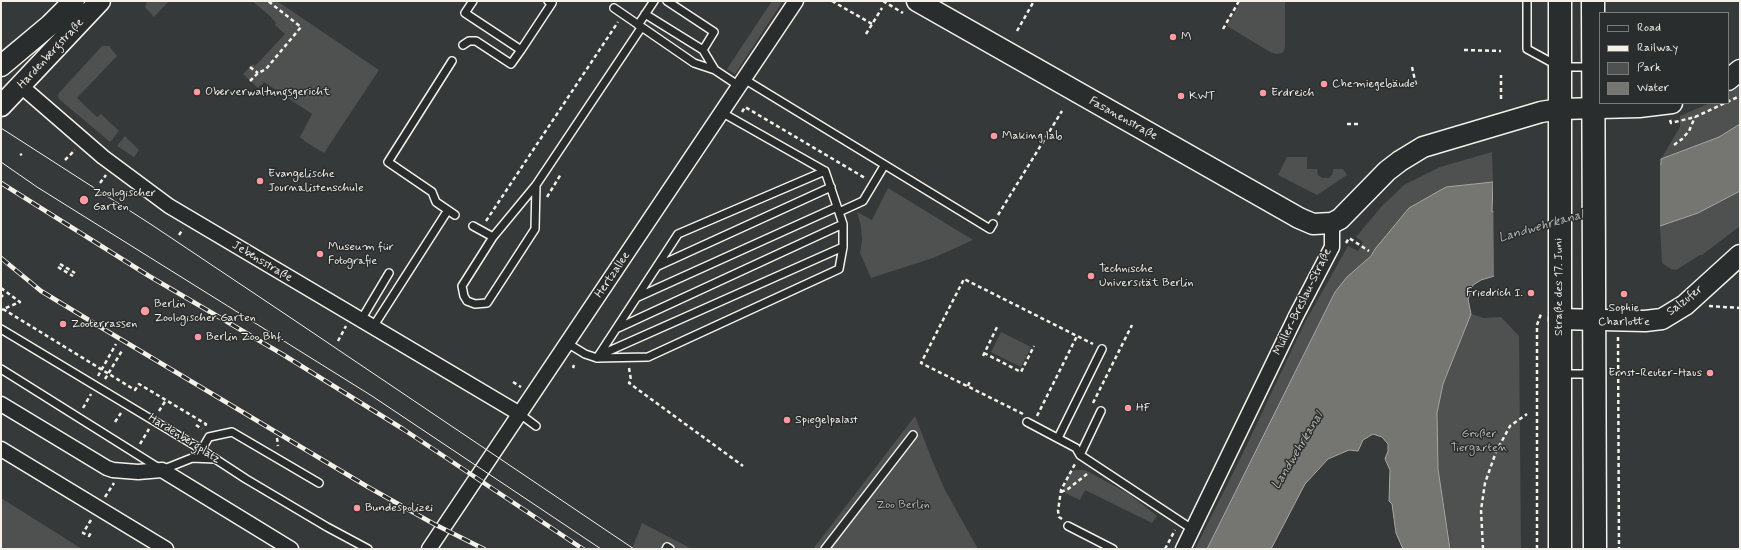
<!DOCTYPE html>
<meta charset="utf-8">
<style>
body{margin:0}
#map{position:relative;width:1741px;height:550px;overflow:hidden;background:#363939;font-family:Mynerve,sans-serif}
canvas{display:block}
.frame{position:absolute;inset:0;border:2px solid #f4f1e8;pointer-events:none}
.legend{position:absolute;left:1599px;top:12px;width:130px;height:92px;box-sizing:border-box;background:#2a2d2e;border:1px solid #7b7b78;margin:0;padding:5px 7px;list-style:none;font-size:12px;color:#f4f1e8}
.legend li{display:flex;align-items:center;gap:8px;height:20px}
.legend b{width:20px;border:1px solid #7b7b78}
</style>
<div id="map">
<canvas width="1741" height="550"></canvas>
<div class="frame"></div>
<ul class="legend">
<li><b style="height:5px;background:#2a2d2e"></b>Road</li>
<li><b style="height:5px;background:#f4f1e8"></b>Railway</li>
<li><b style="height:11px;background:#4e514f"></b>Park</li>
<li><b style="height:11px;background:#757572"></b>Water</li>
</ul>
</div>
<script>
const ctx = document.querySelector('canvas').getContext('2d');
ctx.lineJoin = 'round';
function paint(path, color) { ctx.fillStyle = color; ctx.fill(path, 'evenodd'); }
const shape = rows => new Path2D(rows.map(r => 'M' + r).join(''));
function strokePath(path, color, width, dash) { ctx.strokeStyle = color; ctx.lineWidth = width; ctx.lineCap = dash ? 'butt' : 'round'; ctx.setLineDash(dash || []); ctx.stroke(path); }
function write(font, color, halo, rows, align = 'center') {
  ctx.font = font + ' Mynerve,sans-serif'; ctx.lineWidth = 3; ctx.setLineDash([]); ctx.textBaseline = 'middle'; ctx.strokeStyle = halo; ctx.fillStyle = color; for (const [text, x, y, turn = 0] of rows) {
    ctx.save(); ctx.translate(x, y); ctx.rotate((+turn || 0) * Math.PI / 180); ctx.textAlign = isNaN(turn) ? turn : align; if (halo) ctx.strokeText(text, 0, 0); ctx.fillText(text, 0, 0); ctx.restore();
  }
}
paint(shape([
 [147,1,169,1,154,17,145,7],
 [252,1,277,1,379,70,324,153,304,141,304,140,300,137,312,114,264,82,258,88,243,74,253,64,255,66,285,34,275,25,276,23,270,16],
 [772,1,783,1,735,74,727,69],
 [1241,1,1285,1,1285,46,1284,51,1282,53,1277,54,1272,53,1227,26],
 [102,46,109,46,117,56,77,98,97,117,101,114,119,131,110,142,59,99,58,96,59,93],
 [1740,86,1740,124,1719,137,1661,159,1680,127,1680,116,1710,103,1728,103,1728,93],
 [125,136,139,150,134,157,117,146],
 [1492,152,1493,182,1447,187,1375,249,1371,256,1335,292,1207,549,1195,549,1243,453,1304,324,1348,246,1358,251,1363,242,1356,237,1382,206,1404,185,1440,167],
 [1287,157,1307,157,1307,169,1317,169,1318,175,1322,178,1329,178,1333,173,1333,169,1343,169,1347,175,1317,195,1278,175],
 [888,188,973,240,933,258,871,278,860,253,862,240,861,226,857,212,872,220],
 [1740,191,1740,226,1702,255,1700,255,1676,270,1671,269,1662,263,1660,226,1698,213],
 [1471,314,1484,318,1501,317,1519,336,1521,549,1451,549,1438,469,1437,413,1443,384],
 [1001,332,1031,347,1021,367,991,352],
 [915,416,932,460,945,490,978,549,813,549],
 [1075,470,1085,470,1129,494,1157,516,1152,523,1085,490,1080,500,1065,493,1064,488,1069,473],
 [1,498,82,549,1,549],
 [642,523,692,549,632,549]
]), '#4e514f');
const water = shape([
 [1740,124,1740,191,1698,213,1660,226,1481,280,1473,285,1468,299,1471,314,1443,384,1437,413,1438,469,1450,549,1403,549,1396,533,1392,504,1389,501,1390,470,1385,459,1388,451,1388,444,1382,437,1373,434,1363,440,1358,451,1349,450,1328,459,1305,484,1271,549,1207,549,1335,292,1347,277,1371,256,1375,249,1409,208,1446,187,1493,182,1492,212,1661,164,1661,159,1719,137,1740,124]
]);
paint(water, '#757572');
strokePath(water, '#a8a7a1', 1);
paint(shape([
 [1660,157,1660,228,1494,278,1493,180,1495,181,1494,209,1659,162]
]), '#363939');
const lane = shape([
 [473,1,465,13,521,50,552,3,548,1],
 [667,1,714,32,703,50,715,70],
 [1527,1,1527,49,1560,67,1591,67],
 [614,8,694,63,715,70,739,86],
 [645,14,703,50],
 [638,25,654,1],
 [463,45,469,41,476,41,511,64,521,50],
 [452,61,388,162,432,192,436,202,455,215],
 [744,79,990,229,993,224],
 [536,185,535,229,487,303,475,304,467,301,464,296,462,286,493,237,536,185,641,28],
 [839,212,863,201,884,166],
 [473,226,493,237],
 [658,266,831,187],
 [638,297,837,207],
 [361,320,389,273],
 [373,327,448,210],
 [618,328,843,224],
 [1,329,194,445,246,479,327,527,368,549],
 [567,343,585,354,597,358,648,357,839,269,843,247,843,224,825,171,721,112],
 [600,355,843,247],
 [597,358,678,234,825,171],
 [1,369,162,470,192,458,215,459],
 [1563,374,1593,374],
 [520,414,536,426],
 [1027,422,1076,448,1080,455,1192,529],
 [1058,438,1102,349],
 [199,454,209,437,232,432,319,483],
 [1080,455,1101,411],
 [1068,526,1113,549],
 [666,549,667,547,670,549],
 [825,549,913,435]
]);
const street = shape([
 [21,86,103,157,169,206,520,414],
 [1,404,107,468,113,470,138,472,162,470,291,549],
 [1,449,166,549],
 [429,549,796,1],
 [1183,549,1296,316,1332,247,1332,223]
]);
const secondary = shape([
 [917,1,1299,218,1313,224,1332,223,1340,219,1387,171,1400,161,1423,147,1541,112,1560,109,1639,107,1672,103],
 [1,66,50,25,74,1],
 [1728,80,1740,70],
 [1,106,100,1],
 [1559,319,1645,321,1662,319,1685,305,1740,255]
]);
const primary = shape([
 [1560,1,1560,549],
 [1593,1,1595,549]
]);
strokePath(lane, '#f4f1e8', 10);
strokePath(street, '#f4f1e8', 17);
strokePath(secondary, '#f4f1e8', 23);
strokePath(primary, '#f4f1e8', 25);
strokePath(shape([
 [832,1,872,24],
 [883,1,903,13],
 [1223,29,1239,1],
 [1017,31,1034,1],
 [866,34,882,8],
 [1464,50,1501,51],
 [250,67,258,73],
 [1412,67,1416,85],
 [250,81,258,73,266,69,301,27,268,1],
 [1501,99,1501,75],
 [742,112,745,107,865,178],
 [1670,120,1671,123,1695,117,1740,96],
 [1347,124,1361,124],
 [1674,145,1682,139,1689,131,1695,117],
 [20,155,22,154],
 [65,160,75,150],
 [100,183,106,175],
 [547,197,561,174],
 [998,215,1062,111],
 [486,221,618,22],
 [179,235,183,229],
 [1346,243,1349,238,1369,251],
 [60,264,75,273],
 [58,267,73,276],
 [1,288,20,302,1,310],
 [1,297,3,295],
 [1709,306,1740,308],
 [3,309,135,390,139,384,206,424,204,428],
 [1618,337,1619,549],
 [338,341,346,326],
 [984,353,1021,372,1034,346],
 [983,356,997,327],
 [573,368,574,365],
 [629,368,631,380,629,383,743,466],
 [98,376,116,344],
 [105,379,123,349],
 [513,382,521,387],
 [968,386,970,381],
 [1093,403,1132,325],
 [83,408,91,394],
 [159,411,166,400],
 [1023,414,921,363,964,279,1093,344],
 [1037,416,1077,336],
 [115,422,121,413],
 [196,425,202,429],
 [277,438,278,446],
 [140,444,149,429],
 [1061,492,1068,489,1087,474],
 [105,497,114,483],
 [1062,519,1059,517,1058,511,1061,490,1075,464],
 [91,520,83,533,89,536,92,531],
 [1165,549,1175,530],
 [1483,549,1481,510,1485,483,1496,452,1510,426,1527,414],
 [1537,549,1537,325,1541,314]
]), '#f4f1e8', 2.5, [4, 3]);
strokePath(lane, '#2a2d2e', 7);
strokePath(street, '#2a2d2e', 14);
strokePath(secondary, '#2a2d2e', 20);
strokePath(primary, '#2a2d2e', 22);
strokePath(shape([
 [1,128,152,225,294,320,634,549],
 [1,162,37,187,372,396,601,549]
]), '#f4f1e8', 1);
const rail = shape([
 [1,183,149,276,282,354,403,429,583,549],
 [1,258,41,291,112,334,368,487,434,524,484,549]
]);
strokePath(rail, '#f4f1e8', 4.5);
strokePath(rail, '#2a2d2e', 3, [9]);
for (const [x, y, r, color] of [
 [1173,37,4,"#ff9aa2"],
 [1324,84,4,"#ff9aa2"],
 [197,92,4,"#ff9aa2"],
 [1263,93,4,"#ff9aa2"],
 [1181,96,4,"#ff9aa2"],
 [994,136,4,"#ff9aa2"],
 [260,181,4,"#ff9aa2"],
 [84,200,5,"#ff9aa2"],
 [320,254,4,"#ff9aa2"],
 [1091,276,4,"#ff9aa2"],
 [1531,293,4,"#ff9aa2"],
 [1624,294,4,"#ff9aa2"],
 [145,311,5,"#ff9aa2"],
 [63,324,4,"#ff9aa2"],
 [198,337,4,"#ff9aa2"],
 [1710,373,4,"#ff9aa2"],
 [1128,408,4,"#ff9aa2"],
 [787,420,4,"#ff9aa2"],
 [357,508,4,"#ff9aa2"]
]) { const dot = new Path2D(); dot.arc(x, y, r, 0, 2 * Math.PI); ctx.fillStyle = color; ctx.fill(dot); strokePath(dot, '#2a2d2e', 1.5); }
write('12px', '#f4f1e8', '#2a2d2e', [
 ["M",1181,37],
 ["Chemiegebäude",1332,84],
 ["Oberverwaltungsgericht",205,92],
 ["Erdreich",1271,93],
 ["KWT",1189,96],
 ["Making lab",1002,136],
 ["Evangelische",268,174],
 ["Journalistenschule",268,188],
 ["Zoologischer",93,193],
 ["Garten",93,207],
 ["Museum für",328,247],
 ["Fotografie",328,261],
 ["Technische",1099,269],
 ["Universität Berlin",1099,283],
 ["Friedrich I.",1523,293,"right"],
 ["Berlin",154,304],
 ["Zoologischer Garten",154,318],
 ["Sophie",1624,308,"center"],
 ["Charlotte",1624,322,"center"],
 ["Zooterrassen",71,324],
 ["Berlin Zoo Bhf.",206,337],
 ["Ernst-Reuter-Haus",1702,373,"right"],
 ["HF",1136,408],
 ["Spiegelpalast",795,420],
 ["Bundespolizei",365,508]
], 'left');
write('12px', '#f4f1e8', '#2a2d2e', [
 ["Hardenbergstraße",51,54,-47],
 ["Fasanenstraße",1123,119,29],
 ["Jebensstraße",262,262,31],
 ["Hertzallee",613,275,-56],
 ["Straße des 17. Juni",1559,287,-90],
 ["Salzufer",1685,301,-38],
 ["Müller-Breslau-Straße",1303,302,-64],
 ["Hardenbergplatz",184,439,32]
]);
write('12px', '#bab9b2', '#2a2d2e', [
 ["Großer",1479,434],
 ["Tiergarten",1479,448],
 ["Zoo Berlin",903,505]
]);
write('italic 13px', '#b4b3ad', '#2a2d2e', [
 ["Landwehrkanal",1541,227,-16],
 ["Landwehrkanal",1298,451,-59]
]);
</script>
